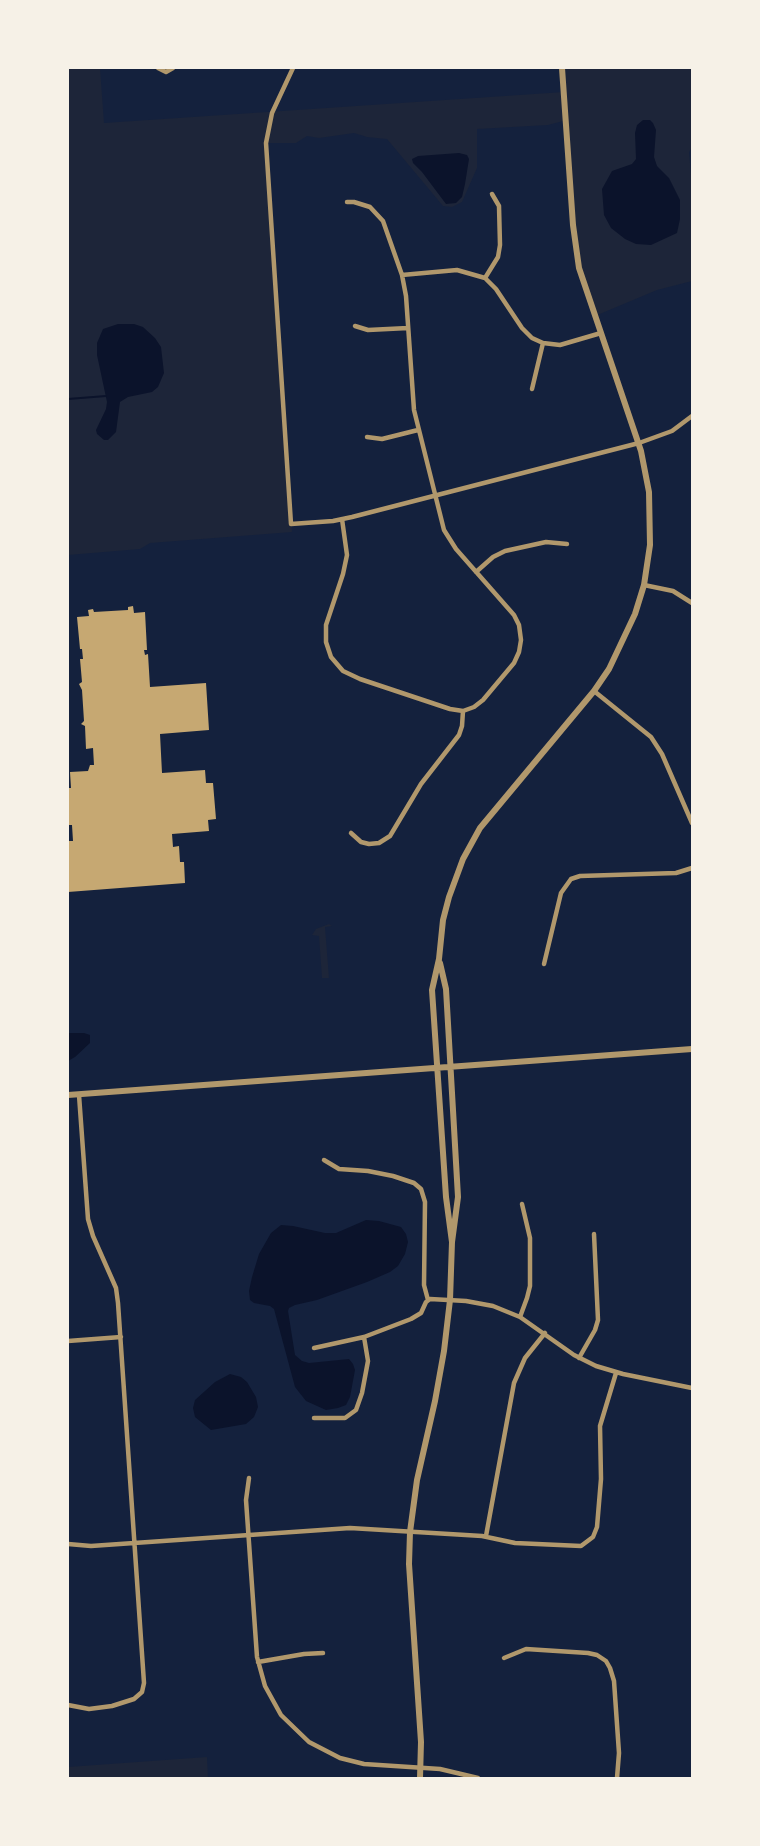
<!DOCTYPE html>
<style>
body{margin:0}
#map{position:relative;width:760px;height:1846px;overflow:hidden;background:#14213d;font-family:"Titillium Web",sans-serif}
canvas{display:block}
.frame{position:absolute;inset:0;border:69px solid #f6f1e7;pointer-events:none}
</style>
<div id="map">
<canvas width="760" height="1846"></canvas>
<div class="frame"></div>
</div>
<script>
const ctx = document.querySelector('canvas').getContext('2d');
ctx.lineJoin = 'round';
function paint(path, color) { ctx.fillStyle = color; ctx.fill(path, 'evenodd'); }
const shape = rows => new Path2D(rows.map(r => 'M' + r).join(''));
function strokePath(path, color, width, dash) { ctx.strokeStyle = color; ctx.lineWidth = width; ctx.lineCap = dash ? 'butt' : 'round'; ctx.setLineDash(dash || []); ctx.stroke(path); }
paint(shape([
 [68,68,100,68,104,123,564,92,562,68,692,68,692,148,689,152,692,186,692,281,657,290,595,316,579,268,567,120,548,125,477,129,477,168,462,202,452,207,443,206,387,139,367,137,354,133,319,138,307,136,296,143,266,143,292,532,150,543,140,549,68,555],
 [329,924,332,926,325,927,329,978,322,978,319,936,312,935,316,929],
 [207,1757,208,1778,68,1778,68,1767]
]), '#1d2539');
paint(shape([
 [643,120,650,120,653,123,656,130,654,157,657,166,669,178,680,200,680,219,677,233,651,245,636,244,625,239,611,228,604,215,602,189,612,171,632,164,636,159,635,133,637,125],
 [459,153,467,155,469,159,465,184,462,197,456,203,446,204,422,172,413,163,412,159,418,156],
 [118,324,134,324,143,327,155,338,161,347,164,373,158,387,152,392,128,397,120,402,116,432,108,440,104,440,97,434,96,430,106,409,107,402,97,355,97,343,103,329],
 [68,1033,84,1033,90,1035,90,1043,75,1057,68,1061],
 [366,1220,379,1221,401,1227,406,1234,408,1242,405,1254,398,1266,390,1272,367,1282,317,1300,295,1305,289,1308,288,1311,295,1355,302,1361,309,1363,349,1359,353,1364,355,1370,350,1397,346,1405,338,1408,326,1410,306,1401,295,1387,274,1309,270,1306,254,1303,250,1300,249,1291,252,1277,259,1254,271,1233,281,1225,293,1226,325,1233,336,1233],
 [230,1374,241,1377,247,1382,256,1397,258,1407,254,1417,246,1424,211,1430,195,1417,193,1408,195,1400,215,1382]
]), '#0b132b');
strokePath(shape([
 [68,399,106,396]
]), '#0b132b', 2);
paint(shape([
 [133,606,134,613,145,612,147,650,144,650,145,655,148,654,150,687,206,683,209,730,160,734,162,773,205,770,206,783,213,783,216,819,208,820,209,831,172,834,173,847,179,846,180,862,184,862,185,883,68,892,68,841,73,841,72,825,68,825,68,788,71,788,70,772,88,771,90,765,94,765,93,748,86,749,85,726,81,724,84,721,82,690,79,684,82,682,80,659,83,659,82,649,80,649,77,617,89,616,88,610,93,609,94,612,128,610,128,607]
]), '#c6a872');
strokePath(shape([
 [158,68,166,72,173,68],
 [293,68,272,113,266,143,291,524,333,521,352,517,639,443,672,431,692,416],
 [347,202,354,202,370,207,383,221,402,275,406,296,414,410,444,530,456,549,514,615,519,625,521,640,519,652,514,663,483,700,474,707,463,711,462,726,459,735,421,784,390,836,379,843,369,844,361,842,351,833],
 [402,275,457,270,485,278,496,289,522,328,532,338,543,343,560,345,601,333],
 [485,278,498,257,500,245,499,206,492,194],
 [355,326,368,330,408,328],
 [532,389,543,343],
 [367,437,382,439,418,430],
 [342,519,347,555,343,574,326,625,326,642,331,657,343,671,360,679,450,709,463,711],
 [476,572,493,557,505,551,546,542,567,544],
 [644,585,673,591,692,603],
 [594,691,651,737,662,754,692,823],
 [544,964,561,893,571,879,580,876,676,873,692,868],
 [324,1160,339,1169,368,1171,393,1176,414,1183,421,1189,425,1202,424,1285,428,1300],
 [520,1317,527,1298,530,1286,530,1238,522,1204],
 [68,1341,121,1337],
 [314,1348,364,1337,411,1319,421,1313,426,1302,430,1299,466,1301,493,1306,520,1317,574,1355,596,1366,623,1374,692,1388],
 [579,1358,595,1330,598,1320,594,1234],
 [314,1418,345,1418,356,1410,362,1393,368,1361,364,1337],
 [249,1478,246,1500,257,1657,265,1686,281,1715,309,1742,340,1758,364,1764,440,1769,478,1778],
 [486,1536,514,1383,525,1358,545,1333],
 [68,1544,91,1546,350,1528,482,1536,515,1543,581,1546,593,1537,597,1527,601,1479,600,1426,616,1373],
 [504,1658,526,1649,588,1653,597,1655,606,1661,610,1668,614,1681,619,1753,617,1778],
 [258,1662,304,1654,323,1653],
 [68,1705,89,1709,112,1706,134,1699,142,1692,144,1683,118,1303,116,1288,93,1236,88,1219,79,1095]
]), '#b1986c', 4.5);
strokePath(shape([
 [68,1095,692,1049],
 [452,1242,446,1197,432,990,439,959,443,920,449,897,463,859,480,828,594,691,609,669,635,614,644,585,650,545,649,492,641,451,579,268,573,225,562,68],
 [420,1778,421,1742,409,1564,410,1532,417,1480,435,1401,444,1351,450,1300,452,1242,458,1197,446,989,440,963]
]), '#b1986c', 6);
</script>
